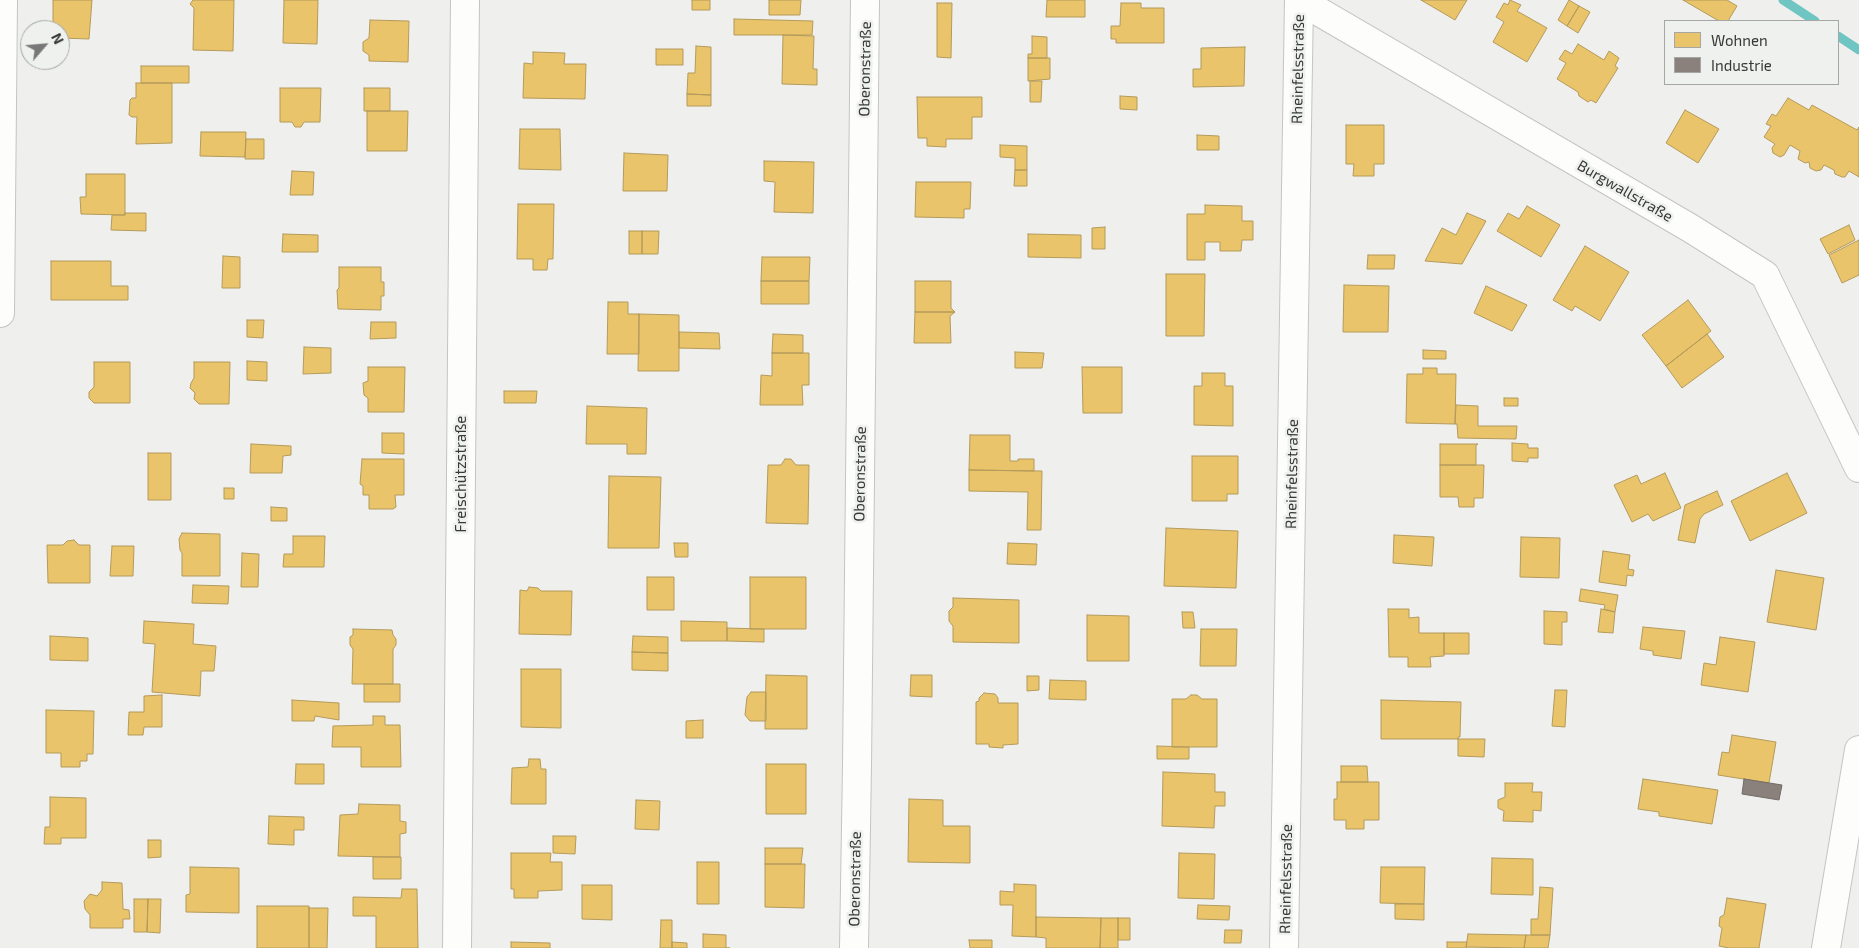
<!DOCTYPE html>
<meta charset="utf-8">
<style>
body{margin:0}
#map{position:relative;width:1859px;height:948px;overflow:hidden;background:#eff0ee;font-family:"Exo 2",sans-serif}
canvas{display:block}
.legend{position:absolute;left:1664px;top:20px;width:175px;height:65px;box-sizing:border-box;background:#eef1ed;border:1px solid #a5a7a4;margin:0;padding:6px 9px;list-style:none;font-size:15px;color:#373837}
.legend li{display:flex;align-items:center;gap:10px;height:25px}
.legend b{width:25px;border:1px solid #a5a7a4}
.north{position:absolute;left:20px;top:20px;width:50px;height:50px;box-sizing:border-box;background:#eef1ed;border:1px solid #a5a7a4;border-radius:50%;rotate:63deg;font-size:14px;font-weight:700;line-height:20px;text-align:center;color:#373837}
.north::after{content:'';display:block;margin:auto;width:18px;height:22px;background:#777877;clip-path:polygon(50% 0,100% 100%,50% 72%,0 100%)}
</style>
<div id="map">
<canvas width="1859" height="948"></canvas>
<ul class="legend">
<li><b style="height:14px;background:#e9c46a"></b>Wohnen</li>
<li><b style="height:14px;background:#8a817c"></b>Industrie</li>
</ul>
<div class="north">N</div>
</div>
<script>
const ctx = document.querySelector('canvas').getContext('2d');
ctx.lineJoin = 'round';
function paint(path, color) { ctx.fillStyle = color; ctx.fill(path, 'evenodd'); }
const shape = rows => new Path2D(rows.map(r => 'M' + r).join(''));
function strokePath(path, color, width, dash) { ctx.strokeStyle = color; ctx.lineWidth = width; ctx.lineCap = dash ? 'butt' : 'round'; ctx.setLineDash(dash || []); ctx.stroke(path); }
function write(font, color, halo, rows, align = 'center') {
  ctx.font = font + ' "Exo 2",sans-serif'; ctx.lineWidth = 5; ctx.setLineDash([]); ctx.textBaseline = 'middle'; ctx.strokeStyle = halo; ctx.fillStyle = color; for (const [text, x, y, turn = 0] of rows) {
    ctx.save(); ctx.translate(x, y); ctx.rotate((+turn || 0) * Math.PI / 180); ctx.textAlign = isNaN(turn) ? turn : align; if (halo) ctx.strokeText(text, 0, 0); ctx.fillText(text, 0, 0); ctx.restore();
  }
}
const homes = shape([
 [53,0,92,0,89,39,60,38,60,30,53,30,53,0],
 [193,0,234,0,233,51,193,50,194,8,190,4,193,0],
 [284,0,318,0,317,44,283,43,284,0],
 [692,0,710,0,710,10,692,10,692,0],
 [769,0,801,0,800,15,769,15,769,0],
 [1047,0,1085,0,1085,17,1046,17,1047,0],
 [1421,0,1467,0,1455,20,1421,0],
 [1510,0,1521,5,1517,11,1547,28,1527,62,1493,42,1504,22,1496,17,1504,3,1508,5,1510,0],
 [1569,0,1579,6,1567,26,1558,20,1569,0],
 [1683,0,1727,0,1737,6,1728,21,1719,21,1683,0],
 [937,3,952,3,951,58,937,57,937,3],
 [1121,3,1141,3,1141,8,1164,8,1164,43,1116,43,1116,39,1111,39,1111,26,1120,26,1121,3],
 [1579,6,1590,12,1578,33,1567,26,1579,6],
 [734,19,813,21,812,35,734,35,734,19],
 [370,20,409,21,408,62,369,61,369,55,363,51,363,42,369,38,370,20],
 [783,35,814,36,813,69,817,69,817,85,782,84,783,35],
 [1032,36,1047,37,1047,58,1028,58,1028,54,1032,54,1032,36],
 [1578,44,1604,60,1609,51,1619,58,1615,66,1618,68,1596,103,1591,100,1588,102,1579,96,1578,92,1557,79,1566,63,1559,59,1565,50,1572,54,1578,44],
 [696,46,711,47,711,95,687,94,688,73,695,73,696,46],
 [1245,47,1244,86,1193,87,1193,69,1201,69,1201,48,1245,47],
 [656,49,683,49,683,65,656,65,656,49],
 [533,52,565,53,564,64,586,64,585,99,523,98,524,63,533,64,533,52],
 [1028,58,1050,58,1050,79,1028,81,1028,58],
 [141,66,189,66,189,83,141,83,141,66],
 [1030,81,1042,81,1041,102,1030,102,1030,81],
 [136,83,172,83,172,143,136,144,137,117,132,117,129,115,130,100,132,98,136,98,136,83],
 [280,88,321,88,320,122,304,122,301,127,295,127,292,122,280,122,280,88],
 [364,88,390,88,390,111,364,111,364,88],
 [687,94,711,95,711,106,687,106,687,94],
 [1120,96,1137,97,1137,110,1120,109,1120,96],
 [917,97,982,97,982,117,972,117,972,139,946,139,946,147,927,146,927,138,918,138,917,97],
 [1788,98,1809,110,1812,105,1857,130,1859,127,1859,177,1849,171,1845,177,1842,177,1835,174,1834,170,1824,165,1821,170,1816,171,1810,168,1809,162,1805,163,1798,159,1800,151,1790,145,1784,155,1780,157,1773,153,1772,148,1775,144,1764,137,1771,126,1766,124,1772,114,1776,116,1788,98],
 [1685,110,1719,129,1698,163,1666,143,1685,110],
 [367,111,408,111,407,151,367,151,367,111],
 [1346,125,1384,125,1384,164,1374,164,1374,176,1353,176,1354,164,1346,164,1346,125],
 [520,129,560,129,561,170,519,169,520,129],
 [201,132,246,132,245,157,200,156,201,132],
 [1197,135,1219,136,1219,150,1197,150,1197,135],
 [246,139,264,139,264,159,245,159,246,139],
 [1000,145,1027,146,1027,170,1015,170,1015,158,1000,157,1000,145],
 [624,153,668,155,667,191,623,191,624,153],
 [764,161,814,162,813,213,774,212,775,182,764,181,764,161],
 [1015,170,1027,170,1027,186,1014,186,1015,170],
 [292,171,314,172,313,195,290,195,292,171],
 [86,174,125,174,125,215,81,214,80,197,86,197,86,174],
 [916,182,971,182,970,209,964,209,964,218,915,217,916,182],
 [518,204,554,204,553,259,548,259,547,270,533,270,533,259,517,259,518,204],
 [1205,205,1242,206,1242,221,1253,221,1253,240,1242,240,1241,251,1220,251,1220,242,1205,242,1205,260,1187,260,1187,214,1205,214,1205,205],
 [1527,206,1560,225,1541,257,1497,231,1508,213,1519,219,1527,206],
 [125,213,146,213,146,231,111,230,112,215,125,215,125,213],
 [1467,213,1486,221,1462,264,1425,261,1442,228,1456,235,1467,213],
 [1849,225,1855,240,1828,254,1820,239,1849,225],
 [1105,227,1105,249,1092,249,1092,228,1105,227],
 [629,231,642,231,642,254,629,254,629,231],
 [642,231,659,231,658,254,642,254,642,231],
 [283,234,318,235,318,252,282,252,283,234],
 [1028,234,1081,235,1081,258,1028,257,1028,234],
 [1859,240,1859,275,1842,283,1829,255,1859,240],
 [1585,246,1629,272,1600,321,1575,306,1572,311,1553,300,1585,246],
 [1368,255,1395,255,1394,269,1367,269,1368,255],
 [223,256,240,257,240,288,222,288,223,256],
 [762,257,810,257,809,281,761,281,762,257],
 [51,261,111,261,111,286,128,286,128,300,51,300,51,261],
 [339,267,381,267,381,282,384,282,384,296,381,296,381,310,338,309,337,290,339,288,339,267],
 [1166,274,1205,274,1204,336,1166,336,1166,274],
 [761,281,809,281,809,304,761,304,761,281],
 [915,281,951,281,951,308,955,312,915,312,915,281],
 [1344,285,1389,286,1388,332,1343,332,1344,285],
 [1486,286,1527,305,1512,331,1474,313,1486,286],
 [1688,300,1711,331,1666,366,1642,335,1688,300],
 [608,302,628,302,628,314,639,314,639,354,607,354,608,302],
 [915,312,955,312,950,316,951,343,914,343,915,312],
 [639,314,679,315,679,371,638,371,639,314],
 [247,320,264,320,263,338,247,337,247,320],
 [371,322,396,322,396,338,370,339,371,322],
 [679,332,719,333,720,349,679,348,679,332],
 [773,334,803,335,803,353,772,353,773,334],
 [1707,334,1724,357,1682,388,1666,366,1707,334],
 [304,347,331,348,331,373,303,374,304,347],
 [1423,350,1446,351,1446,359,1423,359,1423,350],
 [1015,352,1044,353,1042,368,1015,368,1015,352],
 [772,353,809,353,809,385,802,385,803,405,760,405,761,375,772,376,772,353],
 [247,361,267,362,267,381,247,380,247,361],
 [94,362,130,362,130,403,94,403,89,398,89,392,94,387,94,362],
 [194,362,230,362,229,404,199,404,194,399,195,393,190,388,191,383,194,378,194,362],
 [368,367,405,367,404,412,368,412,368,398,364,395,363,383,368,381,368,367],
 [1082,367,1122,367,1122,413,1083,413,1082,367],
 [1423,368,1437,368,1437,374,1456,374,1455,424,1406,423,1407,374,1423,374,1423,368],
 [1202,373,1225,373,1225,386,1233,386,1233,426,1194,425,1194,386,1202,386,1202,373],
 [504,391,537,391,536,403,504,403,504,391],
 [1504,398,1518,398,1518,406,1504,406,1504,398],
 [1456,405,1478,406,1478,426,1517,426,1516,439,1458,438,1457,424,1455,424,1456,405],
 [587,406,647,408,646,454,627,454,627,444,586,444,587,406],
 [382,433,404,433,404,454,382,453,382,433],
 [970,435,1010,435,1010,461,1018,461,1018,459,1034,459,1034,471,969,470,970,435],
 [1512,443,1528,444,1528,448,1538,448,1538,458,1528,458,1528,462,1512,461,1512,443],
 [251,444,291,446,291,455,283,456,282,473,250,473,251,444],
 [1440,444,1478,444,1476,445,1476,465,1440,465,1440,444],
 [148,453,171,453,171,500,148,500,148,453],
 [1192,456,1238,456,1238,494,1227,494,1227,501,1192,501,1192,456],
 [362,459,404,459,404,495,395,495,396,507,393,509,369,509,369,495,363,495,363,486,360,484,362,459],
 [785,459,791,459,796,465,809,465,808,524,766,523,768,465,781,465,785,459],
 [1440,465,1484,465,1483,498,1474,498,1474,507,1459,507,1458,497,1440,497,1440,465],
 [969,470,1042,471,1041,530,1027,530,1028,492,969,491,969,470],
 [1665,473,1681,508,1653,521,1648,514,1632,522,1614,485,1637,475,1641,484,1665,473],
 [1787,473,1807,513,1750,541,1731,501,1787,473],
 [609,476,661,477,659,548,608,548,609,476],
 [224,488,234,488,234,499,224,499,224,488],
 [1717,491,1723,505,1704,514,1700,519,1695,543,1678,540,1685,505,1717,491],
 [271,507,287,508,287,521,271,521,271,507],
 [1166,528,1238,531,1236,588,1164,586,1166,528],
 [182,533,220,534,220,576,182,576,182,553,180,550,179,539,182,533],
 [1394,535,1434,537,1432,566,1393,563,1394,535],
 [293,536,325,536,324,567,283,567,284,554,293,554,293,536],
 [1521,537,1560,538,1559,578,1520,577,1521,537],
 [74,540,79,545,90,545,90,583,48,583,47,545,63,545,67,541,74,540],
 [674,543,688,543,688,557,675,557,674,543],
 [1008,543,1037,544,1036,565,1007,564,1008,543],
 [112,546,134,546,133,576,110,576,112,546],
 [1603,551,1630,555,1628,569,1634,570,1633,576,1627,575,1626,586,1599,582,1603,551],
 [242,553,259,554,258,587,241,587,242,553],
 [1776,570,1824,578,1816,630,1767,622,1776,570],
 [647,577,674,577,674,610,647,610,647,577],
 [750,577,806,577,806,629,750,629,750,577],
 [193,585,229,586,228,604,192,603,193,585],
 [529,587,538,588,541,591,572,591,571,635,519,634,520,590,527,591,529,587],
 [1581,589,1618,595,1615,612,1604,609,1605,605,1579,601,1581,589],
 [953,598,1019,600,1019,643,953,642,953,626,949,621,949,611,953,607,953,598],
 [1388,609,1409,609,1409,618,1419,617,1419,633,1444,633,1444,656,1430,657,1431,667,1408,667,1408,657,1389,657,1388,609],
 [1601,609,1615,612,1613,633,1598,632,1601,609],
 [1544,611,1567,612,1567,622,1562,622,1562,645,1544,644,1544,611],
 [1182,612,1193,612,1195,628,1183,628,1182,612],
 [1087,615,1129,616,1129,661,1087,661,1087,615],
 [144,621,194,624,193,644,216,646,214,671,201,671,200,696,152,692,155,644,143,643,144,621],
 [681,621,727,622,727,641,681,641,681,621],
 [1643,627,1685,631,1681,659,1653,655,1653,651,1640,649,1643,627],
 [727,628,764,629,764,642,727,641,727,628],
 [353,629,392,630,393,635,396,639,396,645,393,649,393,684,352,684,353,649,350,645,350,637,353,635,353,629],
 [1201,629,1237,629,1236,666,1200,666,1201,629],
 [1444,633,1469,633,1469,654,1444,654,1444,633],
 [50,636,88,638,88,661,50,660,50,636],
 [633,636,668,637,668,653,632,652,633,636],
 [1720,637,1755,642,1748,692,1701,685,1704,663,1716,665,1720,637],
 [632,652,668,653,668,671,632,670,632,652],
 [521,669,561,669,561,728,521,727,521,669],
 [766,675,807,676,807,729,765,729,766,675],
 [911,675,932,675,932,697,910,696,911,675],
 [1027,676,1039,676,1039,690,1027,691,1027,676],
 [1050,680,1086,681,1086,700,1049,699,1050,680],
 [364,684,400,684,400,702,364,702,364,684],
 [1555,690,1567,690,1565,727,1552,726,1555,690],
 [751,692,766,692,766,721,750,721,745,715,747,697,751,692],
 [984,693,995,694,998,698,998,703,1018,703,1018,744,1003,745,1003,748,989,747,989,744,976,744,976,702,979,701,979,698,984,693],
 [162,695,162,727,144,727,143,735,128,735,129,712,144,712,144,696,162,695],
 [1191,695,1197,695,1202,699,1217,699,1217,747,1172,747,1172,699,1186,699,1191,695],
 [292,700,339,703,339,720,315,716,314,721,292,721,292,700],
 [1381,700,1461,702,1460,737,1458,737,1458,739,1381,739,1381,700],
 [46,710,94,711,93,754,87,754,87,761,80,761,80,767,61,767,61,753,46,753,46,710],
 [373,716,385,716,385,725,400,725,401,767,361,767,361,747,332,747,333,726,373,725,373,716],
 [703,720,703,738,686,738,686,721,703,720],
 [1732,735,1776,742,1769,783,1718,775,1722,752,1729,753,1732,735],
 [1458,739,1485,739,1484,757,1458,756,1458,739],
 [1157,746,1189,747,1189,759,1157,759,1157,746],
 [529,759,540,759,541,769,546,769,546,804,511,804,512,768,528,767,529,759],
 [296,764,324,764,324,784,295,784,296,764],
 [766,764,806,764,806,814,766,814,766,764],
 [1341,766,1367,766,1368,782,1341,782,1341,766],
 [1163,772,1215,774,1215,792,1225,792,1225,806,1215,806,1214,828,1162,826,1163,772],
 [1643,779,1718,790,1712,824,1659,816,1659,812,1638,809,1643,779],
 [1337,782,1379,782,1379,820,1364,820,1364,829,1346,829,1346,820,1334,820,1334,799,1337,799,1337,782],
 [1505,783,1533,783,1532,792,1542,792,1541,811,1533,810,1533,822,1503,821,1504,811,1498,808,1498,800,1505,797,1505,783],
 [50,797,86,798,86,838,61,838,61,844,44,844,45,827,50,827,50,797],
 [909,799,943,800,943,826,970,826,970,863,908,862,909,799],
 [636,800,660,801,659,830,635,829,636,800],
 [359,804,400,805,400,821,406,822,406,833,400,834,400,857,338,856,340,815,358,814,359,804],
 [269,816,304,817,304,830,294,830,294,845,268,844,269,816],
 [553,836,576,836,575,854,553,853,553,836],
 [148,840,161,840,161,857,148,858,148,840],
 [765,848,803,848,801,864,765,864,765,848],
 [511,853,551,853,550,862,562,862,562,890,538,891,538,898,514,898,514,889,511,889,511,853],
 [1179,853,1215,854,1214,899,1178,898,1179,853],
 [373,857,401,857,401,879,373,879,373,857],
 [1492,858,1533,859,1533,895,1491,894,1492,858],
 [697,862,719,862,719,904,697,904,697,862],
 [765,864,805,864,804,908,765,907,765,864],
 [190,867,239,868,239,913,186,912,186,895,190,894,190,867],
 [1381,867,1425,867,1424,904,1380,903,1381,867],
 [102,882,122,883,123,909,129,910,130,919,123,919,123,928,90,928,90,915,85,909,84,901,90,894,97,896,102,890,102,882],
 [1014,884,1036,885,1036,937,1012,936,1013,905,1000,905,1000,891,1014,892,1014,884],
 [582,885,612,885,612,920,582,919,582,885],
 [1540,887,1553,888,1550,935,1531,935,1531,919,1538,919,1540,887],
 [402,889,417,889,418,948,376,948,376,916,353,916,353,897,401,898,402,889],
 [1727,898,1766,904,1759,948,1729,948,1719,946,1722,928,1719,926,1720,917,1724,915,1727,898],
 [134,899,148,899,147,932,134,932,134,899],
 [148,899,161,899,160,933,147,932,148,899],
 [1395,904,1424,904,1424,920,1395,919,1395,904],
 [1198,905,1230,906,1229,920,1197,919,1198,905],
 [257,906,309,906,309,948,257,948,257,906],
 [309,908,328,908,327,948,309,948,309,908],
 [1036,917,1101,918,1100,948,1046,948,1046,938,1036,937,1036,917],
 [1101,918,1118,918,1118,948,1100,948,1101,918],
 [1118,918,1130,918,1130,940,1118,940,1118,918],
 [661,920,672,920,672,948,660,948,661,920],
 [1225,930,1242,930,1241,943,1224,943,1225,930],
 [703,934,726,935,726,948,730,948,703,948,703,934],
 [1468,934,1526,935,1524,948,1466,947,1468,934],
 [1526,935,1550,935,1548,948,1524,948,1526,935],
 [969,940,992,940,992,948,970,948,969,940],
 [511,942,550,943,550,948,511,948,511,942],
 [672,942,687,943,687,948,672,948,672,942],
 [1447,942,1467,942,1466,948,1447,948,1447,942]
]);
paint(homes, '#e9c46a');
strokePath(homes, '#b49a5b', 1);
const industry = shape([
 [1744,779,1782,785,1779,800,1742,794,1744,779]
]);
paint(industry, '#8a817c');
strokePath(industry, '#716b67', 1);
strokePath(shape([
 [1783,0,1815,21],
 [1838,36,1859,50]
]), '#6fc5c2', 9);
const minor = shape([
 [1299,0,1690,228,1765,275,1859,468],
 [0,313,3,0],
 [457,948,465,0],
 [854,948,857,766,865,0],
 [1284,948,1299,0],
 [1826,948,1859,750]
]);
strokePath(minor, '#c4c5c3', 30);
strokePath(minor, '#fdfdfc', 28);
write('15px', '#373837', '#eef1ed', [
 ["Oberonstraße",865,69,-89],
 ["Rheinfelsstraße",1298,69,-89],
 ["Burgwallstraße",1625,191,30],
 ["Freischützstraße",461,474,-90],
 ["Oberonstraße",860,474,-89],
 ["Rheinfelsstraße",1292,474,-89],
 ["Oberonstraße",855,879,-89],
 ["Rheinfelsstraße",1286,879,-89]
]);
</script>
